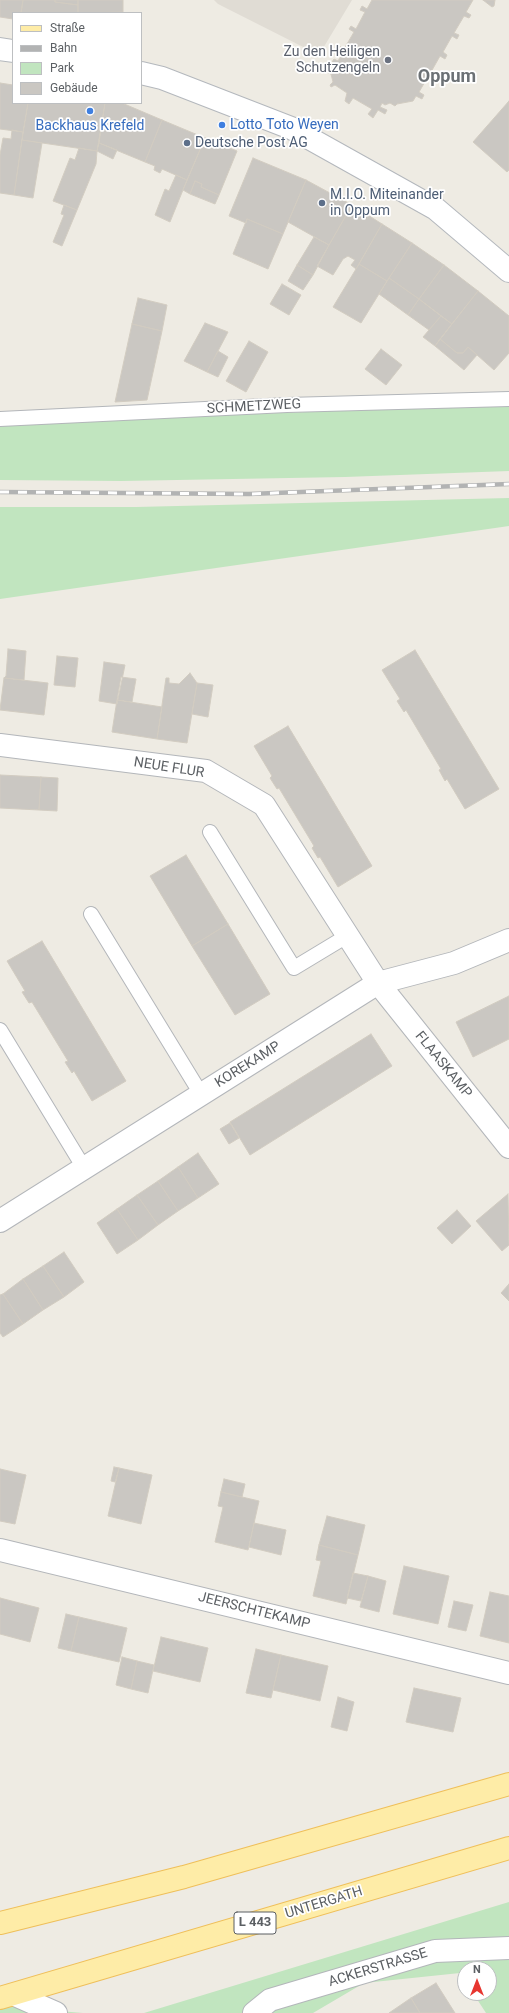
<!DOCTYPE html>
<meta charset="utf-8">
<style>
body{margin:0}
#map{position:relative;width:509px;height:2013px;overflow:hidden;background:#eeebe3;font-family:Roboto,sans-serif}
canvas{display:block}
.legend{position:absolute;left:12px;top:12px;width:130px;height:92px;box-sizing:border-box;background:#fff;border:1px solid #bdbfc1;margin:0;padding:5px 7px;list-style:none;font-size:12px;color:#5b5f63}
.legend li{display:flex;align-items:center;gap:8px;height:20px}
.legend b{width:20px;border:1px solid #bdbfc1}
.north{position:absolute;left:457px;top:1961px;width:40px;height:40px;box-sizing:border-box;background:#fff;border:1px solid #bdbfc1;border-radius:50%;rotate:0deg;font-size:11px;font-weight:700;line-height:16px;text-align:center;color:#5b5f63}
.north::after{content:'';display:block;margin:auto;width:14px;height:18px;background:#e73630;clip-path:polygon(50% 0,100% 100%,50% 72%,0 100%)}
</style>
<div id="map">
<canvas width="509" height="2013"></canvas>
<ul class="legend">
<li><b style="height:5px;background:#feeca7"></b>Straße</li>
<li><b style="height:5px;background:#b2b3b3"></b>Bahn</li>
<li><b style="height:11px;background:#c1e5bf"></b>Park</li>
<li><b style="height:11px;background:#cac7c2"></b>Gebäude</li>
</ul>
<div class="north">N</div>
</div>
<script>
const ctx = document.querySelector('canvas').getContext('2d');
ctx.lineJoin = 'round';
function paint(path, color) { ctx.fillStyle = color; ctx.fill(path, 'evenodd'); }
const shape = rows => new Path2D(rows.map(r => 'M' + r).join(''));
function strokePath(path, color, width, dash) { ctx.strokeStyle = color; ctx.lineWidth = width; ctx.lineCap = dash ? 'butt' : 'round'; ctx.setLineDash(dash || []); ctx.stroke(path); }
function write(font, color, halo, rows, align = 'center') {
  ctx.font = font + ' Roboto,sans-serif'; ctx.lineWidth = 3.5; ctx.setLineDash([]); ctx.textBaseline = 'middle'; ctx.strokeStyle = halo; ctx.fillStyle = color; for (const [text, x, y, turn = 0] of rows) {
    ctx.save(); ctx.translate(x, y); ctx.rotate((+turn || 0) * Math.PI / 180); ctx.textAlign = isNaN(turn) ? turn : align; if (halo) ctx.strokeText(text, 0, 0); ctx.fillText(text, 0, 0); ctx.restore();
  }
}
paint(shape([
 [214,0,352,0,319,55,218,4]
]), '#e0dcd4');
paint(shape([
 [509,404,509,471,345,477,121,481,0,480,0,424],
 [509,498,509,526,0,599,0,507,136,507],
 [509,1902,509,2013,486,2013,473,1993,489,1993,489,1969,465,1969,465,1980,460,1973,364,1983,313,2013,144,2013],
 [0,2006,83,2013,0,2013]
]), '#c1e5bf');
const building = shape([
 [0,0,23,0,21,13,13,13,13,19,0,17,0,0],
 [23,0,55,0,55,2,78,5,78,13,21,13,23,0],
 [55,0,78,0,78,5,55,2,55,0],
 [78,0,123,0,123,12,78,13,78,0],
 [372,0,473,0,466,12,471,15,469,18,464,16,454,33,459,35,457,39,452,36,443,52,447,55,445,59,440,56,431,72,436,75,434,78,429,75,419,92,424,95,422,99,416,96,413,101,397,104,395,106,390,103,385,105,382,103,380,107,387,110,385,114,378,110,373,118,368,114,372,109,353,98,349,104,345,101,347,93,335,85,331,87,330,85,333,82,331,74,328,73,328,70,332,71,336,64,332,62,334,59,338,61,342,54,337,49,339,46,344,49,354,32,349,29,351,26,356,29,365,12,360,10,362,6,367,9,372,0],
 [483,0,495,0,494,6,492,7,483,0],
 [0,83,13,85,13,103,28,103,23,132,0,129,0,83],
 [509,101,509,170,507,172,473,142,509,101],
 [28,103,105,103,97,151,22,140,28,103],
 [105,103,122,103,162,120,145,162,99,143,105,103],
 [162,120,205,138,187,180,162,169,160,173,154,170,155,166,145,162,162,120],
 [12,130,23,132,14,195,0,193,0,155,3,138,11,139,12,130],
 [205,138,237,151,219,195,201,187,202,184,195,181,190,194,183,190,205,138],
 [22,140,42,143,33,198,14,195,22,140],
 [99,143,117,150,113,159,97,151,99,143],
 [79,148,97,151,96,164,77,210,53,201,70,158,75,160,79,148],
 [253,158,306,180,283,234,247,219,246,223,229,216,253,158],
 [176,175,187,180,170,222,155,215,165,189,169,191,176,175],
 [306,180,352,205,329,245,288,222,306,180],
 [195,181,202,184,201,187,219,195,215,204,190,194,195,181],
 [64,205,77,210,62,246,53,242,64,215,61,214,64,205],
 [352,205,382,224,356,269,351,265,355,260,348,256,343,259,333,275,317,266,352,205],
 [247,219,283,234,268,269,233,254,247,219],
 [382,224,412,243,387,281,359,264,382,224],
 [314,237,329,245,313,275,297,265,314,237],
 [412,243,444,265,419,299,389,278,412,243],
 [359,264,387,281,361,323,333,307,359,264],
 [297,265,313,275,303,290,288,281,297,265],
 [444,265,478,291,452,324,419,299,444,265],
 [389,278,419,299,408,315,379,294,389,278],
 [282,284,301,295,289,315,270,304,282,284],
 [478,291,509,316,509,353,494,370,468,347,463,353,457,353,440,339,478,291],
 [138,298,167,305,162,331,132,324,138,298],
 [419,299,441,316,429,330,408,315,419,299],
 [441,316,452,324,435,346,423,337,441,316],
 [205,323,228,332,207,372,184,361,205,323],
 [132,324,162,331,147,400,115,402,132,324],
 [440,339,457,353,463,353,468,347,477,355,464,370,435,346,440,339],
 [249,341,268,352,246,392,226,381,249,341],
 [381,349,402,365,386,385,365,369,381,349],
 [218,351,228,357,218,377,207,372,218,351],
 [8,649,26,651,24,680,4,678,6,676,8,649],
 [415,650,499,789,465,809,447,779,445,781,439,770,441,769,406,710,404,712,397,701,400,699,382,670,415,650],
 [57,656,78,658,75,687,54,685,57,656],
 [104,662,125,665,117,704,99,701,104,662],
 [190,673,197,683,187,743,157,739,166,678,169,678,169,683,179,684,190,673],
 [121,677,136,679,132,702,117,700,121,677],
 [4,678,48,683,44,715,0,710,4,678],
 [197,683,213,685,208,717,192,714,197,683],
 [117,700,162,707,157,739,112,732,117,700],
 [288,726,372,866,338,887,320,857,318,858,312,848,314,846,279,788,277,789,270,778,272,776,254,746,288,726],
 [0,775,41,777,39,810,0,808,0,775],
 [41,777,58,778,57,811,39,810,41,777],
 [186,855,228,924,192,946,150,876,186,855],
 [228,924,270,994,235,1015,192,946,228,924],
 [42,941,126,1081,92,1101,74,1071,72,1073,65,1062,68,1061,32,1002,29,1003,22,992,25,991,7,961,42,941],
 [509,996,509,1039,473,1057,456,1022,509,996],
 [371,1034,392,1066,250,1155,230,1122,371,1034],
 [230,1123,239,1138,229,1144,220,1129,230,1123],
 [198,1153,219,1184,198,1198,178,1167,198,1153],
 [178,1167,198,1198,178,1211,158,1181,178,1167],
 [158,1181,178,1211,158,1225,137,1195,158,1181],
 [508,1194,509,1245,502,1251,476,1221,508,1194],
 [137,1195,158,1225,138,1240,117,1209,137,1195],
 [117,1209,138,1240,117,1254,97,1223,117,1209],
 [457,1210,471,1226,452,1244,437,1228,457,1210],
 [64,1252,84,1282,64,1297,43,1266,64,1252],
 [43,1266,64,1297,43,1310,23,1279,43,1266],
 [23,1279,43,1310,23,1324,3,1294,23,1279],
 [509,1284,509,1301,501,1293,509,1284],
 [3,1294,23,1324,3,1337,0,1333,0,1295,3,1294],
 [114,1467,119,1468,115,1482,111,1481,114,1467],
 [119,1468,152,1475,141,1524,108,1516,119,1468],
 [0,1469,26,1475,15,1524,0,1521,0,1469],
 [224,1479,245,1484,242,1497,221,1492,224,1479],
 [221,1492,259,1501,248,1550,215,1542,223,1507,218,1506,221,1492],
 [327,1516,365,1525,358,1555,319,1545,327,1516],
 [254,1523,286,1530,281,1555,249,1547,254,1523],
 [319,1545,358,1555,346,1604,313,1596,321,1561,316,1560,319,1545],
 [404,1566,449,1576,438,1624,393,1614,404,1566],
 [353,1573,368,1576,361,1601,347,1598,353,1573],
 [368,1576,386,1581,379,1612,360,1607,368,1576],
 [490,1592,509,1596,509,1643,480,1636,490,1592],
 [0,1598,39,1608,30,1642,0,1634,0,1598],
 [454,1601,473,1605,466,1631,448,1627,454,1601],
 [66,1614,79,1617,71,1651,58,1648,66,1614],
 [79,1617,127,1628,119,1662,71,1651,79,1617],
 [161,1637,208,1648,200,1682,153,1671,161,1637],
 [256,1649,281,1655,271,1698,246,1693,256,1649],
 [281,1655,328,1666,320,1701,273,1690,281,1655],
 [122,1657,137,1661,131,1689,116,1685,122,1657],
 [137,1661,154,1665,148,1693,131,1689,137,1661],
 [414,1688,461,1698,453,1732,406,1722,414,1688],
 [338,1697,354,1702,347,1731,331,1727,338,1697],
 [436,1983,455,2013,420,2013,411,1998,436,1983],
 [411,1998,420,2013,389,2013,411,1998]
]);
paint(building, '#cac7c2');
strokePath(building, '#d2ccc1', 1);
const lane = shape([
 [0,419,287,405,509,399],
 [210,832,294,968,347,936],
 [91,914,201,1094],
 [0,1030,84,1168]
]);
const street = shape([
 [0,745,206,771,264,805,378,983,509,1147],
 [0,1221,378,983,454,963,509,940],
 [0,1550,509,1673],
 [15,1995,56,2013],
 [254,2013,270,2000,435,1951,509,1948]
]);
const secondary = shape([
 [0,49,13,51],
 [141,73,162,78,291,128,436,209,509,271]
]);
const primary = shape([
 [0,1923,184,1877,509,1784],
 [0,1998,509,1848]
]);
strokePath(lane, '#b3b6ba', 16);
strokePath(street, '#b3b6ba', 24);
strokePath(secondary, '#b4b8bd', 24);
strokePath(primary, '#efbf5a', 24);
strokePath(lane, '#fff', 14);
strokePath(street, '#fff', 22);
strokePath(secondary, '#fff', 22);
strokePath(primary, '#feeca7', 22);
const rail = shape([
 [0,492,249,494,509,484]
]);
strokePath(rail, '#b2b3b3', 4.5);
strokePath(rail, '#fff', 3, [9]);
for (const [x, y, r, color] of [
 [388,60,4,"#6b7280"],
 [90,111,4,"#3f7fe0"],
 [222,125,4,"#3f7fe0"],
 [187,143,4,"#5c6f8a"],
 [322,203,4,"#5c6f8a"]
]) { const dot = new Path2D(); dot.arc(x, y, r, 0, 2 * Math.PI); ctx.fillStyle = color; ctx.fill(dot); strokePath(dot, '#fff', 1.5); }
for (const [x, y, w] of [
 [255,1923,42]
]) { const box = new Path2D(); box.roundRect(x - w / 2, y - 11, w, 22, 3); ctx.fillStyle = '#fff'; ctx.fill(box); strokePath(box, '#5b5f63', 1); }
write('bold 13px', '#5b5f63', null, [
 ["L 443",255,1923]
]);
write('14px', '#5b616d', '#fff', [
 ["Zu den Heiligen",380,52],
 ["Schutzengeln",380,68]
], 'right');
write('14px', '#366cbe', '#fff', [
 ["Lotto Toto Weyen",230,125],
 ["Backhaus Krefeld",90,126,"center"]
], 'left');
write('14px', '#4e5e75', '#fff', [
 ["Deutsche Post AG",195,143],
 ["M.I.O. Miteinander",330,195],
 ["in Oppum",330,211]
], 'left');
write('14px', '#5b5f63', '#fff', [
 ["SCHMETZWEG",254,407,-3],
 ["NEUE FLUR",169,768,9],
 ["KOREKAMP",248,1065,-32],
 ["FLAASKAMP",443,1065,51],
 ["JEERSCHTEKAMP",254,1611,14],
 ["UNTERGATH",324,1903,-17],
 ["ACKERSTRASSE",378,1968,-17]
]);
write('bold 18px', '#6c7175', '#fff', [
 ["Oppum",447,77]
]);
</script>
